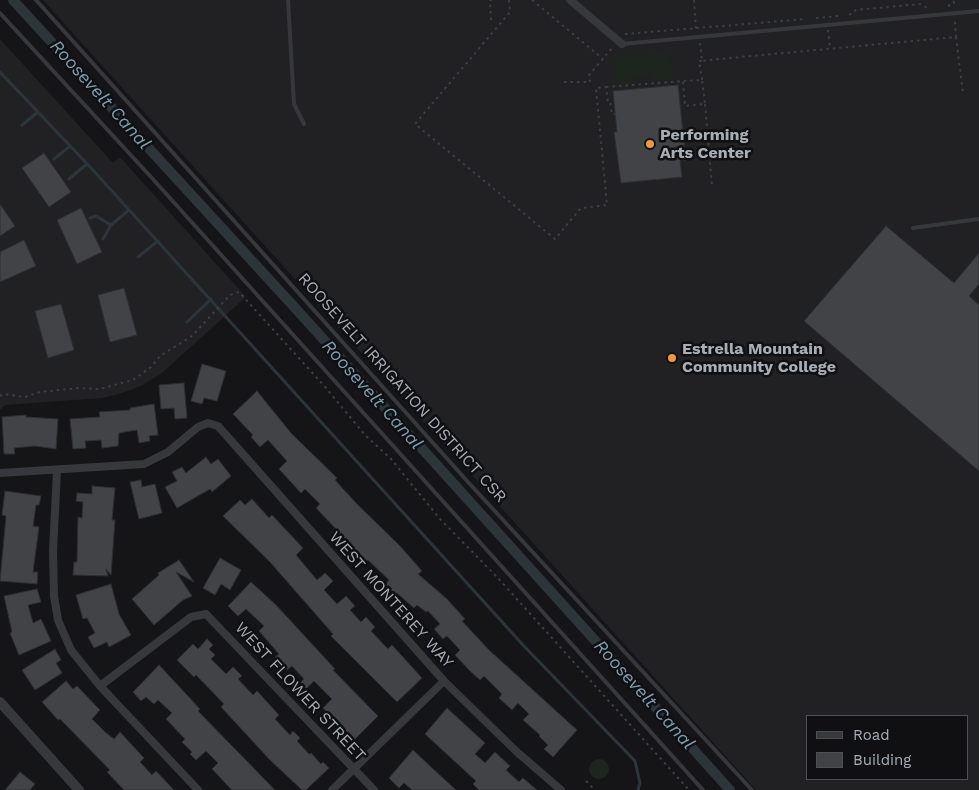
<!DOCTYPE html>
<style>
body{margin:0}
#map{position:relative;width:979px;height:790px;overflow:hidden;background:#151517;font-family:"Work Sans",sans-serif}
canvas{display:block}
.legend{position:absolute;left:806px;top:715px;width:162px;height:65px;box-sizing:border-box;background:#101012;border:1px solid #4c4f54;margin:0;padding:6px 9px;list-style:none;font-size:15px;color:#a7aeb6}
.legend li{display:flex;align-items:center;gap:10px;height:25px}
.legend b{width:25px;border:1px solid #4c4f54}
</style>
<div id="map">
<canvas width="979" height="790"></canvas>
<ul class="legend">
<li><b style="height:6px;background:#36383c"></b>Road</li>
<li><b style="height:14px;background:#414347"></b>Building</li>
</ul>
</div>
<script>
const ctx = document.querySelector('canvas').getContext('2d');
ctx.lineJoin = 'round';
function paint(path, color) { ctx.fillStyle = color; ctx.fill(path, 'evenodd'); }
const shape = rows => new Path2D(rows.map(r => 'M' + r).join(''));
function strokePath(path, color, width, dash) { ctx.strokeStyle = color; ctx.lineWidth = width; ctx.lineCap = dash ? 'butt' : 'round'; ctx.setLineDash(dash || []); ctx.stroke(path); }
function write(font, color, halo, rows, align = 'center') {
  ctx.font = font + ' "Work Sans",sans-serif'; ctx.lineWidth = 5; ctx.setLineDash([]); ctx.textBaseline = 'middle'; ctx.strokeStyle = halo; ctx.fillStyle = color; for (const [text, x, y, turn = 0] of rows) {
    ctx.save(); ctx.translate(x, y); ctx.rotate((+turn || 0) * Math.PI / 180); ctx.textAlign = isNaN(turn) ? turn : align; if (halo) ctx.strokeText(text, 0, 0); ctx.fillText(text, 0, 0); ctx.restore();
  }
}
paint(shape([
 [43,0,979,0,979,790,756,790],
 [808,716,968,716,968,779,808,779],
 [0,39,113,163,120,157,246,297,162,373,141,386,122,393,103,398,5,405,0,410]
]), '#212124');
paint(shape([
 [670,52,673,80,653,82,653,75,633,77,634,84,617,85,615,57],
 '589 769a10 10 0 1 1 20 0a10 10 0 1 1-20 0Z'
]), '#1d251e');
strokePath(shape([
 [0,72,92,169,523,645,635,761,640,783,638,790],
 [22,125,38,112],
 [54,159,70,146],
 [69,179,87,164],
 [90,218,96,216,111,225],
 [103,239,111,225,129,210],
 [138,257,158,241],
 [187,322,211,299]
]), '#2c353a', 3);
strokePath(shape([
 [13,0,297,310,730,790]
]), '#2c353a', 10);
const building = shape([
 [678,85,686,160,680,161,682,177,621,183,614,132,617,132,613,91,678,85],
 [44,153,71,192,49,207,22,168,44,153],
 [0,204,15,226,0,236,0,204],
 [81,208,102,252,77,264,57,220,81,208],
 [886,226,954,283,979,253,979,284,969,296,979,305,979,471,804,321,886,226],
 [24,240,36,266,0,282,0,252,24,240],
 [124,288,137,335,110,342,98,295,124,288],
 [61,304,74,350,48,358,35,311,61,304],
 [202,364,226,371,217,401,204,398,202,404,191,401,202,364],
 [184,383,187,418,175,419,174,408,161,409,159,385,184,383],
 [257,391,291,433,337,478,335,480,356,503,400,546,422,571,418,574,447,599,465,619,462,621,489,650,577,730,553,757,544,749,548,745,539,736,540,735,523,720,529,714,518,703,512,710,499,698,502,694,484,676,480,680,470,671,455,655,460,650,447,636,443,639,434,629,440,624,428,611,426,612,417,605,414,608,397,593,394,595,385,585,389,580,368,560,365,563,357,555,359,553,337,533,338,531,316,508,320,504,305,489,301,493,279,469,287,461,268,440,260,447,251,437,253,435,233,414,257,391],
 [154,404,158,435,149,436,150,441,139,443,137,430,119,433,118,446,102,448,101,440,85,441,86,448,73,449,70,419,100,417,99,412,130,410,130,408,154,404],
 [26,415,26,417,58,419,56,449,35,446,14,448,15,454,4,454,2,417,26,415],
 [206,457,211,464,218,459,231,476,212,492,210,489,177,508,165,487,177,481,172,472,182,467,186,473,206,457],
 [141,480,142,487,155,484,162,513,139,519,130,482,141,480],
 [92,486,115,488,112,520,115,520,111,575,106,569,108,576,73,575,74,562,77,562,78,517,82,518,83,502,76,501,77,493,92,494,92,486],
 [5,491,41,496,39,505,36,505,33,526,39,527,33,572,38,572,37,584,0,581,6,516,2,515,5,491],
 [252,499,269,518,272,515,303,548,296,555,317,580,325,573,333,581,324,590,337,604,346,596,355,606,350,610,361,622,366,617,375,627,371,631,388,649,392,645,422,678,397,702,331,636,333,634,270,562,223,516,240,500,245,505,252,499],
 [220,558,241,570,230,590,221,584,215,595,203,588,220,558],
 [179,560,194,582,176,572,192,596,183,600,154,625,132,599,159,575,158,573,179,560],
 [251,582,276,605,335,669,333,670,378,716,354,740,323,708,332,699,314,681,306,689,300,683,304,679,292,666,287,670,275,657,279,654,259,631,264,626,246,609,238,616,228,606,251,582],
 [111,584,119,614,131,635,109,647,107,642,94,648,88,637,95,633,87,618,83,619,76,595,111,584],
 [37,589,41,602,28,605,33,623,41,619,51,641,19,655,10,633,12,632,4,596,37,589],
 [207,639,213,645,209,649,215,655,211,659,226,674,233,667,242,676,238,679,253,695,257,691,279,715,275,719,290,735,293,731,300,738,297,741,309,754,311,753,321,764,323,762,329,768,306,790,302,790,270,760,221,707,224,704,196,675,194,677,177,660,193,644,198,649,207,639],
 [55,649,61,660,56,663,62,673,35,690,22,670,55,649],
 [159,665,200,709,198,711,275,790,232,790,212,769,218,763,206,751,196,760,190,754,192,752,182,742,185,739,166,719,172,713,158,700,154,704,146,697,141,701,133,692,159,665],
 [66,681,73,689,77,686,100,710,92,719,105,732,114,739,120,732,144,758,140,762,152,775,156,771,174,790,124,790,107,772,110,770,60,719,58,720,42,702,66,681],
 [447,708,485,743,475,754,485,763,495,752,510,766,506,770,519,782,523,778,537,790,479,790,473,784,476,781,425,734,447,708],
 [413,750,431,767,456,790,412,790,404,783,399,788,389,778,413,750],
 [20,772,35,784,30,790,5,790,20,772]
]);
paint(building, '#414347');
strokePath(building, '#2f2f33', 1);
strokePath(shape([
 [509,0,510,12,415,124,555,239,581,208,607,205,596,88,606,87,608,103,610,103,612,114,615,114],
 [532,0,603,59],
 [694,0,696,29],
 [948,6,954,3,953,0],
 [849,15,856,10,920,4,928,8],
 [816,18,839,16],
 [491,20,490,0,492,0],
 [828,30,830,48],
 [625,34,806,19],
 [956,37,963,93],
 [700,43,702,61,719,59,956,37,955,21],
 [702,80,699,61,702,61],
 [564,82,590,82,589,75,613,47],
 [606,87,683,81,685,106,705,104,702,80,683,81],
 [705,104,712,186],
 [0,396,3,394,25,397,40,392,79,388,100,389,133,380,151,367,160,356,192,336,230,295,239,292,326,388,365,435,391,459,440,519,497,577,689,790],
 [586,781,595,790]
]), '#3c3f43', 2, [2.5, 4]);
strokePath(shape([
 [36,0,468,482,752,790],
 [288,0,294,104,304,124],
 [0,13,151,177,703,790],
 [622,44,979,11],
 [913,228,979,219]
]), '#36383c', 4);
strokePath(shape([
 [570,0,622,44],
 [57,471,53,551,54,596,58,620,71,650,100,686,198,790],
 [0,473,144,464,168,452,198,427,208,423,218,426,444,681,517,752,561,790],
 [100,686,191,617,206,614,374,790],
 [332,790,444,681]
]), '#36383c', 8);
strokePath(shape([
 [0,702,79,790]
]), '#36383c', 10);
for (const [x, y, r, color] of [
 [650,144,5,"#eb9d39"],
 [672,358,5,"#eb9d39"]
]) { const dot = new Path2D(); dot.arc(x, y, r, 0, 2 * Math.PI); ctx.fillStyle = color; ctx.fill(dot); strokePath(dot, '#101012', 2); }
write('bold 16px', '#a7aeb6', '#101012', [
 ["Performing",660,135],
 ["Arts Center",660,153],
 ["Estrella Mountain",682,349],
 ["Community College",682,367]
], 'left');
write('16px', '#a7aeb6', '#101012', [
 ["ROOSEVELT IRRIGATION DISTRICT CSR",402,388,48],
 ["WEST MONTEREY WAY",391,600,48],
 ["WEST FLOWER STREET",300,692,47]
]);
write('italic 18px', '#7f9eb0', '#101012', [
 ["Roosevelt Canal",100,95,48],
 ["Roosevelt Canal",372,395,48],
 ["Roosevelt Canal",644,695,48]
]);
</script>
